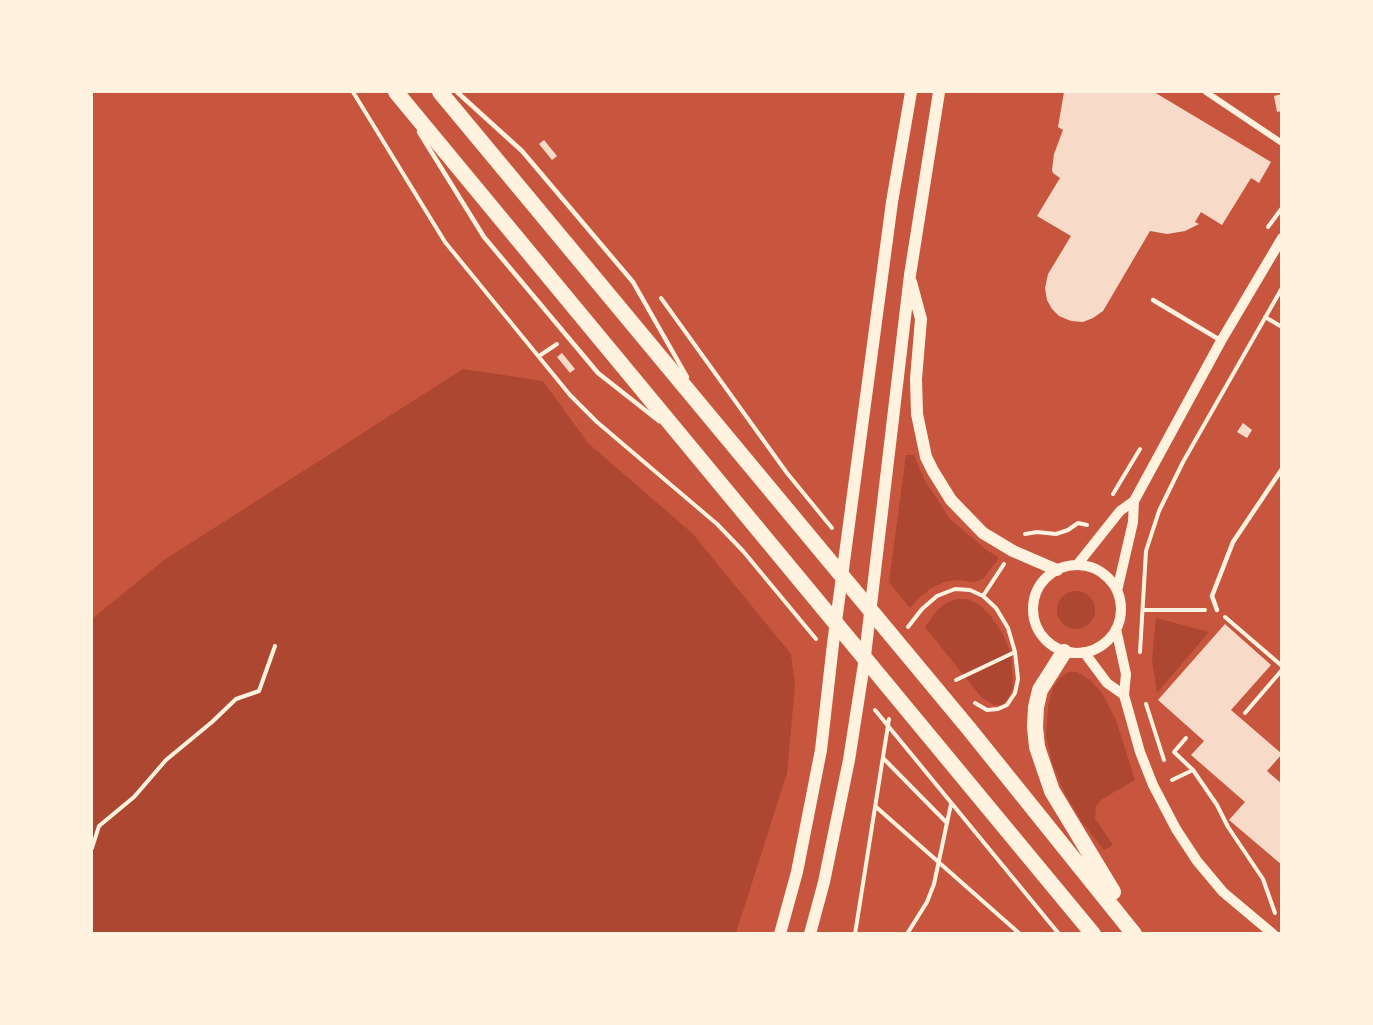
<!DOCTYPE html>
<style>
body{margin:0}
#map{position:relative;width:1373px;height:1025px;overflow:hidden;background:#c8553d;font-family:Helvetica,sans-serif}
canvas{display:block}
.frame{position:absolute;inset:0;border:93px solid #fff3e0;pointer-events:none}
</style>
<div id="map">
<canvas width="1373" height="1025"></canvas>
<div class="frame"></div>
</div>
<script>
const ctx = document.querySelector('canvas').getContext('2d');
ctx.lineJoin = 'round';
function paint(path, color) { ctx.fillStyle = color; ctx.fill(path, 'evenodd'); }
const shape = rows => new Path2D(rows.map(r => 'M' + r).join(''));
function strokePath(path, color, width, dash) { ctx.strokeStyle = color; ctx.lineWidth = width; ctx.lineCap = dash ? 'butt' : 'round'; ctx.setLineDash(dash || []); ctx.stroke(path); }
paint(shape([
 [463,369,543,381,588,443,693,534,791,654,795,685,787,773,736,933,92,934,92,619,164,560],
 [906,455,914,455,924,479,950,519,984,548,999,558,983,579,975,582,958,580,944,582,930,589,919,598,910,608,889,582],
 '1057 610a19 19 0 1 1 38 0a19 19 0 1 1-38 0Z',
 [957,599,967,599,978,604,990,615,1003,634,1011,654,1013,686,1009,697,1002,705,994,705,982,698,925,627,938,609,946,603],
 [1156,618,1209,632,1157,693,1152,659],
 [1069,672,1077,672,1090,680,1102,693,1116,720,1135,780,1102,799,1096,806,1095,818,1113,845,1104,850,1082,822,1064,792,1052,763,1046,736,1048,707,1053,687,1061,677]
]), '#ae4732');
paint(shape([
 [1064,92,1154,92,1271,162,1259,183,1251,178,1222,225,1201,212,1195,222,1199,224,1185,231,1167,234,1150,231,1103,311,1093,318,1083,322,1071,321,1059,316,1052,309,1047,300,1045,288,1048,274,1071,236,1037,216,1060,178,1053,173,1052,170,1054,154,1063,130,1058,127],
 [1282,94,1282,111,1277,112,1274,96],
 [544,140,557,156,552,160,539,144],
 [562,353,575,369,570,373,557,357],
 [1243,423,1252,430,1247,438,1237,432],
 [1225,624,1271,665,1231,710,1282,754,1267,771,1282,784,1282,865,1229,820,1245,802,1191,755,1204,741,1158,700]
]), '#f7dbc8');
strokePath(shape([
 [353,92,445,242,570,395,597,422,717,524,743,551,816,639],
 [1268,227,1282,208],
 [661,298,787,473,832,528],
 [1265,317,1282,327],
 [539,356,557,344],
 [1113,494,1140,449],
 [1025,534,1037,532,1056,534,1068,530,1078,523,1087,525],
 [983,596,1004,564],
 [1143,610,1205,610],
 [1225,617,1282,666],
 [908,627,922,609,937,596,955,589,970,590,983,596,996,608,1008,628,1015,652,1018,679,1015,693,1007,705,998,709,987,710,975,703],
 [1140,652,1146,551,1159,511,1183,462,1282,288],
 [956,680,1015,652],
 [1146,704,1164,760],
 [875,710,1059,934],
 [1245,713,1282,670],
 [1186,738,1174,752,1193,770,1217,805,1228,827,1263,879,1275,913],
 [884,759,947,823],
 [1172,780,1193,770],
 [875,806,1020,934],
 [92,848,99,826,134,797,166,760,212,722,236,699,259,691,275,646],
 [855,934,889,719],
 [907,934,927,902,934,884,951,804]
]), '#fff3e0', 4);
strokePath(shape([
 [457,92,522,151,633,282,687,377],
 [419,132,484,237,598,373,659,421],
 [1153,300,1220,340],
 [1217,610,1212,596,1233,542,1282,469]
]), '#fff3e0', 4.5);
strokePath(shape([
 [1206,92,1282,143]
]), '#fff3e0', 6);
strokePath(shape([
 [1077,565,1120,511,1134,501,1221,341,1282,238],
 '1033 609a44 44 0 1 1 88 0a44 44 0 1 1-88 0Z',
 [1117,591,1133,522,1134,501],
 [1116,629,1126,674,1124,695,1140,752,1153,785,1176,829,1197,861,1223,892,1273,934],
 [1084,652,1107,683,1124,695]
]), '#fff3e0', 10);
strokePath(shape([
 [911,282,921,319,916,379,917,414,926,457,933,471,951,500,983,533,1013,551,1057,570],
 [780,934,797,872,821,750,833,644,892,202,911,92],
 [810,934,824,882,849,760,864,664,910,275,939,92]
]), '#fff3e0', 12);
strokePath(shape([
 [396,92,1093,934],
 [440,92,970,730,1134,934],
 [1064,652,1040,690,1036,707,1035,727,1037,747,1052,791,1113,892]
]), '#fff3e0', 16);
</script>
